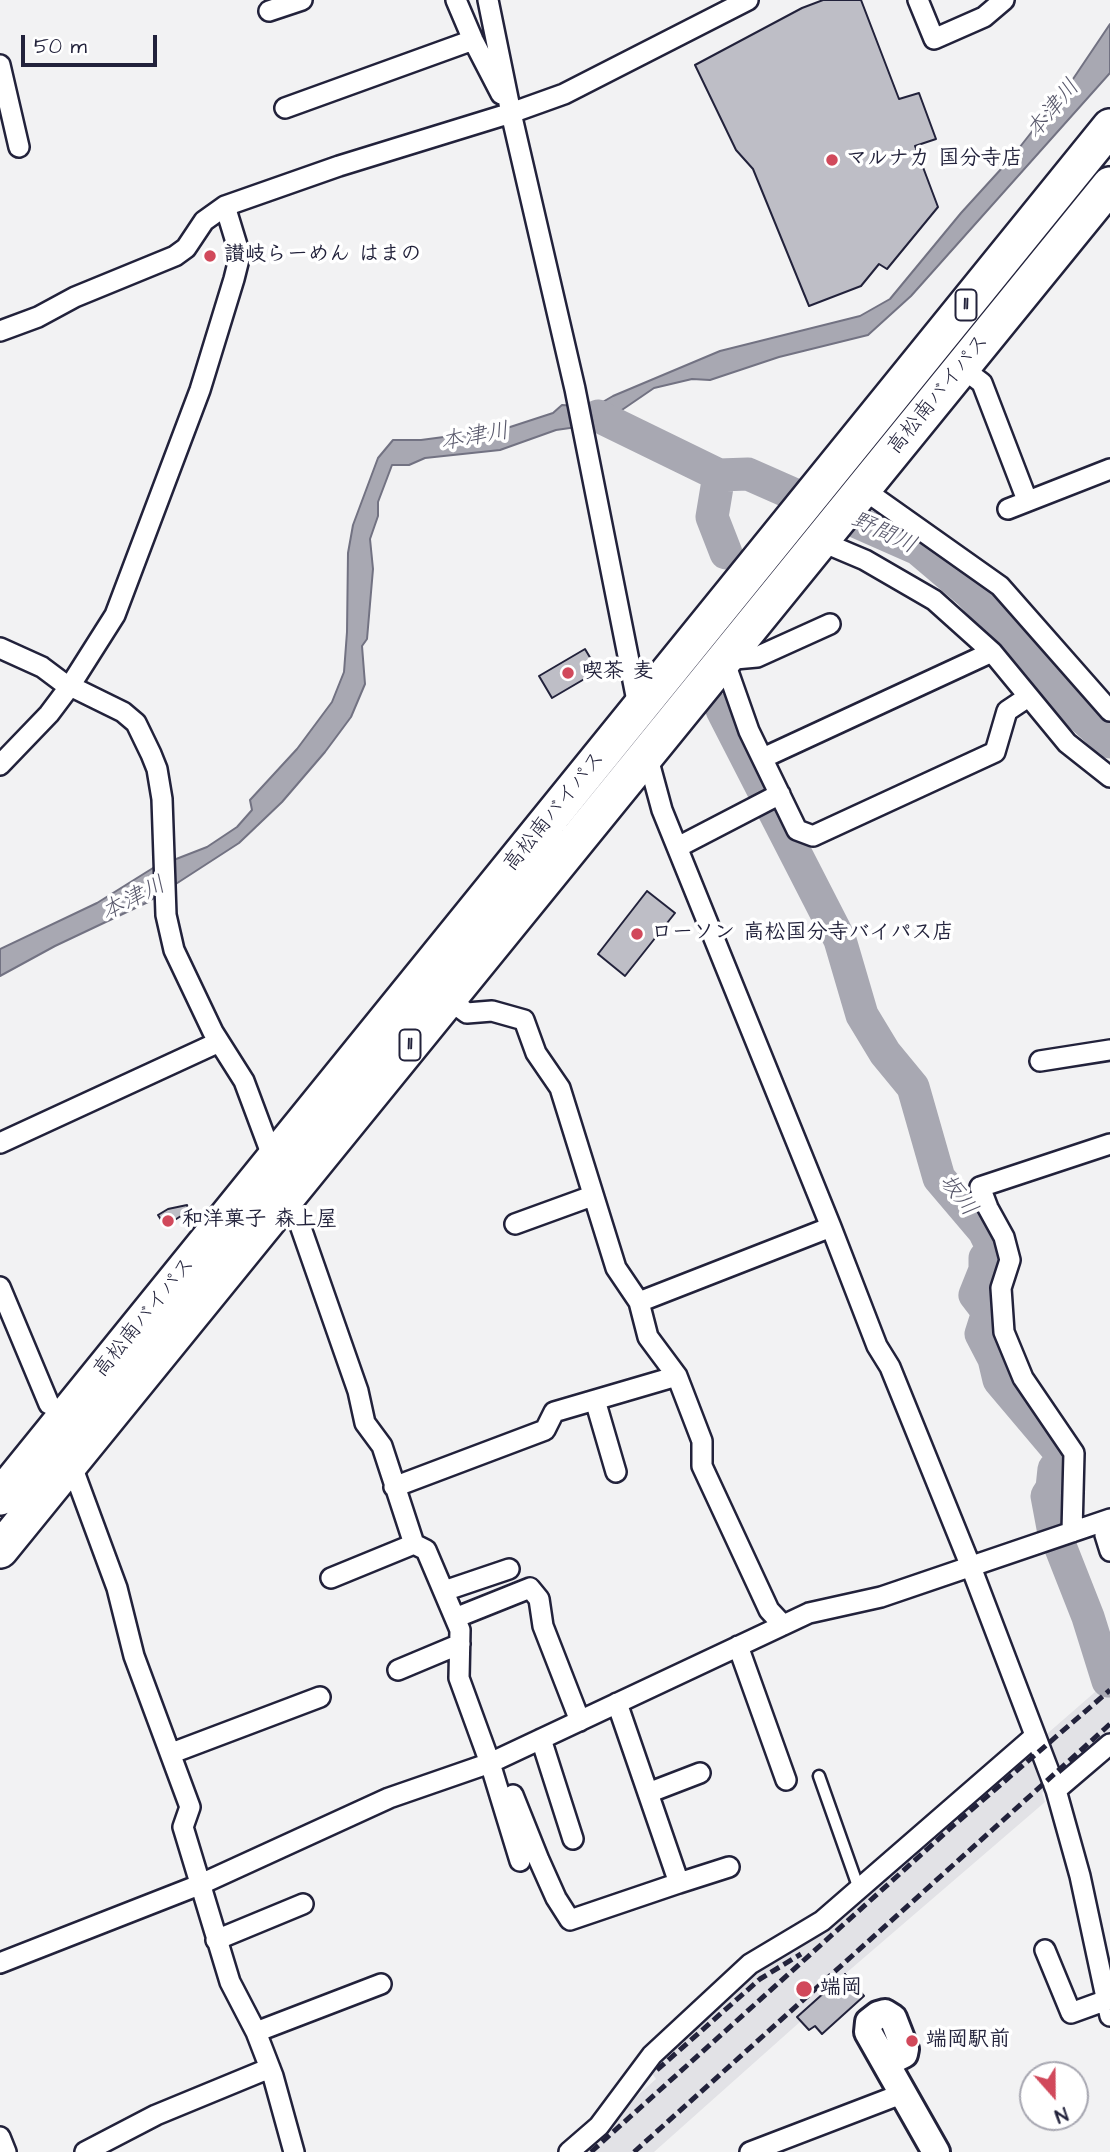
<!DOCTYPE html>
<meta charset="utf-8">
<style>
body{margin:0}
#map{position:relative;width:1110px;height:2152px;overflow:hidden;background:#f2f2f3;font-family:"Architects Daughter",sans-serif}
canvas{display:block}
.north{position:absolute;left:1019px;top:2061px;width:70px;height:70px;box-sizing:border-box;background:#fff;border:2px solid #a7a7b1;border-radius:50%;rotate:159deg;font-size:19px;font-weight:700;line-height:28px;text-align:center;color:#22223b}
.north::after{content:'';display:block;margin:auto;width:24px;height:32px;background:#d1495b;clip-path:polygon(50% 0,100% 100%,50% 72%,0 100%)}
.scale{position:absolute;left:21px;top:35px;width:136px;height:32px;box-sizing:border-box;border:4px solid #22223b;border-top:0;padding-left:9px;font-size:21px;line-height:24px;white-space:nowrap;color:#22223b;-webkit-text-stroke:5px #fff;paint-order:stroke}
</style>
<div id="map">
<canvas width="1110" height="2152"></canvas>
<div class="north">N</div>
<div class="scale">50 m</div>
</div>
<script>
const ctx = document.querySelector('canvas').getContext('2d');
ctx.lineJoin = 'round';
function paint(path, color) { ctx.fillStyle = color; ctx.fill(path, 'evenodd'); }
const shape = rows => new Path2D(rows.map(r => 'M' + r).join(''));
function strokePath(path, color, width, dash) { ctx.strokeStyle = color; ctx.lineWidth = width; ctx.lineCap = dash ? 'butt' : 'round'; ctx.setLineDash(dash || []); ctx.stroke(path); }
function write(font, color, halo, rows, align = 'center') {
  ctx.font = font + ' "Architects Daughter","Klee One",sans-serif'; ctx.lineWidth = 7; ctx.setLineDash([]); ctx.textBaseline = 'middle'; ctx.strokeStyle = halo; ctx.fillStyle = color; for (const [text, x, y, turn = 0] of rows) {
    ctx.save(); ctx.translate(x, y); ctx.rotate((+turn || 0) * Math.PI / 180); ctx.textAlign = isNaN(turn) ? turn : align; if (halo) ctx.strokeText(text, 0, 0); ctx.fillText(text, 0, 0); ctx.restore();
  }
}
paint(shape([
 [1110,1679,1110,1734,1042,1793,1045,1802,845,1974,864,1996,822,2034,815,2026,809,2030,801,2021,654,2152,574,2152,656,2079,648,2068,751,1972,809,1941]
]), '#e2e2e6');
const water = shape([
 [1110,24,1110,73,911,296,868,335,779,357,710,380,692,379,654,388,616,414,612,427,591,425,556,430,500,450,425,458,409,465,392,465,378,502,378,516,370,539,373,569,367,639,362,646,365,684,351,717,325,752,282,802,239,843,148,902,55,946,0,976,0,949,97,903,153,868,207,847,237,827,252,810,250,800,297,749,332,702,344,672,347,632,348,553,353,525,378,458,393,440,421,440,504,429,553,413,562,405,594,407,613,396,720,351,860,316,890,299,961,213,1012,157,1071,82,1110,24]
]);
paint(water, '#a8a8b2');
strokePath(water, '#727282', 2);
strokePath(shape([
 [598,416,719,475,748,474,918,549,970,593,1026,651,1080,715,1110,742],
 [719,475,712,517,726,553],
 [722,710,840,940,862,1015,885,1053,913,1087,939,1178,984,1231,993,1249,985,1258,985,1270,975,1295,988,1312,981,1334,994,1359,999,1380,1059,1451,1060,1462,1054,1469,1052,1488,1047,1496,1053,1528,1088,1617,1108,1681]
]), '#a8a8b2', 33);
const building = shape([
 [823,0,861,0,899,99,919,93,936,139,915,146,938,207,887,269,879,264,861,286,809,306,753,169,736,150,695,65,802,8,823,0],
 [585,649,598,671,552,698,539,676,585,649],
 [647,891,675,913,625,976,598,954,647,891],
 [187,1205,189,1211,165,1226,158,1215,168,1209,187,1205],
 [845,1974,864,1996,822,2034,815,2026,809,2030,797,2017,845,1974]
]);
paint(building, '#bebec6');
strokePath(building, '#22223b', 2);
const lane = shape([
 [819,1776,859,1889]
]);
const street = shape([
 [456,0,473,40,501,94],
 [488,0,511,113,575,389,639,711],
 [918,0,934,39,984,17,1004,0],
 [269,11,302,0],
 [0,65,19,147],
 [285,108,473,40],
 [0,331,38,317,75,297,175,256,186,248,204,221,225,206,339,166,511,113,564,94,748,0],
 [961,367,982,383,1027,500],
 [863,489,1000,586,1110,711],
 [1008,509,1110,469],
 [820,541,865,560,934,600,992,652,1067,743,1110,777],
 [830,624,757,657,724,660,749,731,797,830,813,836,995,752,1007,711,1028,697],
 [0,648,42,667,62,682,123,712,136,723,151,754,157,769,162,799,166,915,174,950,213,1032,244,1081,287,1196,301,1228,358,1391,365,1423,382,1446,414,1544,426,1550,460,1630,459,1678,490,1763,520,1861],
 [646,751,662,810,831,1227,877,1346,890,1367,971,1567,1056,1790,1080,1876,1110,2016],
 [763,758,992,652],
 [0,765,49,714,70,686,115,615,200,390,234,279,240,255,225,206],
 [678,847,780,794],
 [448,999,467,1013,492,1011,524,1020,536,1053,560,1088,616,1268,639,1302,648,1337,677,1376,702,1441,702,1466,769,1610,783,1625],
 [1040,1061,1110,1050],
 [0,1143,219,1042],
 [515,1224,592,1196],
 [0,1287,49,1404],
 [639,1302,831,1227],
 [595,1400,616,1472],
 [69,1458,117,1588,134,1656,190,1807,183,1827,230,1982,256,2032,273,2076,294,2152],
 [394,1487,545,1430,554,1412,677,1376],
 [1110,1524,1105,1535,1110,1551],
 [1072,1532,1074,1453,1023,1378,1004,1332,1001,1288,1010,1260,1004,1237,988,1208,980,1187,1110,1144],
 [331,1578,414,1544],
 [444,1591,509,1569],
 [455,1618,530,1588,539,1599,543,1626,580,1721],
 [738,1646,786,1780],
 [398,1670,460,1644],
 [541,1739,573,1839],
 [172,1753,320,1697],
 [1056,1790,1110,1744],
 [648,1793,700,1773],
 [513,1795,539,1860,556,1898,570,1920,679,1883,617,1703],
 [679,1883,729,1867],
 [216,1940,303,1904],
 [1045,1950,1071,2013,1107,2000],
 [0,1963,199,1885,389,1798,490,1763,809,1613,881,1597,1110,1519],
 [256,2032,381,1984],
 [0,2137,6,2152],
 [85,2152,156,2115,270,2068],
 [569,2152,599,2126,652,2055,750,1964,822,1921,1035,1736],
 [750,2152,904,2093]
]);
const secondary = shape([
 [886,2063,904,2054,905,2049,893,2018,885,2013,878,2015,869,2022,868,2032,936,2152]
]);
const highway = shape([
 [0,1497,1110,127],
 [0,1550,1110,185]
]);
strokePath(lane, '#22223b', 15);
strokePath(street, '#22223b', 24);
strokePath(secondary, '#22223b', 32);
strokePath(highway, '#22223b', 40);
strokePath(lane, '#fff', 10);
strokePath(street, '#fff', 19);
strokePath(secondary, '#fff', 26);
strokePath(highway, '#fff', 35);
strokePath(shape([
 [657,2070,760,1979,801,1954],
 [591,2152,954,1825,1110,1690],
 [634,2152,1110,1724]
]), '#22223b', 5, [10, 5]);
for (const [x, y, r, color] of [
 [832,160,7,"#d1495b"],
 [210,256,7,"#d1495b"],
 [568,673,7,"#d1495b"],
 [637,934,7,"#d1495b"],
 [168,1221,7,"#d1495b"],
 [804,1989,9,"#d1495b"],
 [912,2041,7,"#d1495b"]
]) { const dot = new Path2D(); dot.arc(x, y, r, 0, 2 * Math.PI); ctx.fillStyle = color; ctx.fill(dot); strokePath(dot, '#fff', 2.5); }
for (const [x, y, w] of [
 [966,305,21],
 [410,1045,21]
]) { const box = new Path2D(); box.roundRect(x - w / 2, y - 15.5, w, 31, 5); ctx.fillStyle = '#fff'; ctx.fill(box); strokePath(box, '#22223b', 2); }
write('bold 19px', '#22223b', null, [
 ["11",966,305],
 ["11",410,1045]
]);
write('bold 21px', '#22223b', '#fff', [
 ["マルナカ 国分寺店",846,160],
 ["讃岐らーめん はまの",224,256],
 ["喫茶 麦",582,673],
 ["ローソン 高松国分寺バイパス店",651,934],
 ["和洋菓子 森上屋",182,1221],
 ["端岡",820,1989],
 ["端岡駅前",926,2041]
], 'left');
write('21px', '#22223b', '#fff', [
 ["高松南バイパス",939,395,-51],
 ["高松南バイパス",555,812,-51],
 ["高松南バイパス",145,1318,-51]
]);
write('italic 23px', '#58586b', '#fff', [
 ["本津川",1054,110,-50],
 ["本津川",475,438,-10],
 ["野間川",883,534,25],
 ["本津川",134,900,-27],
 ["坂川",957,1196,53]
]);
</script>
